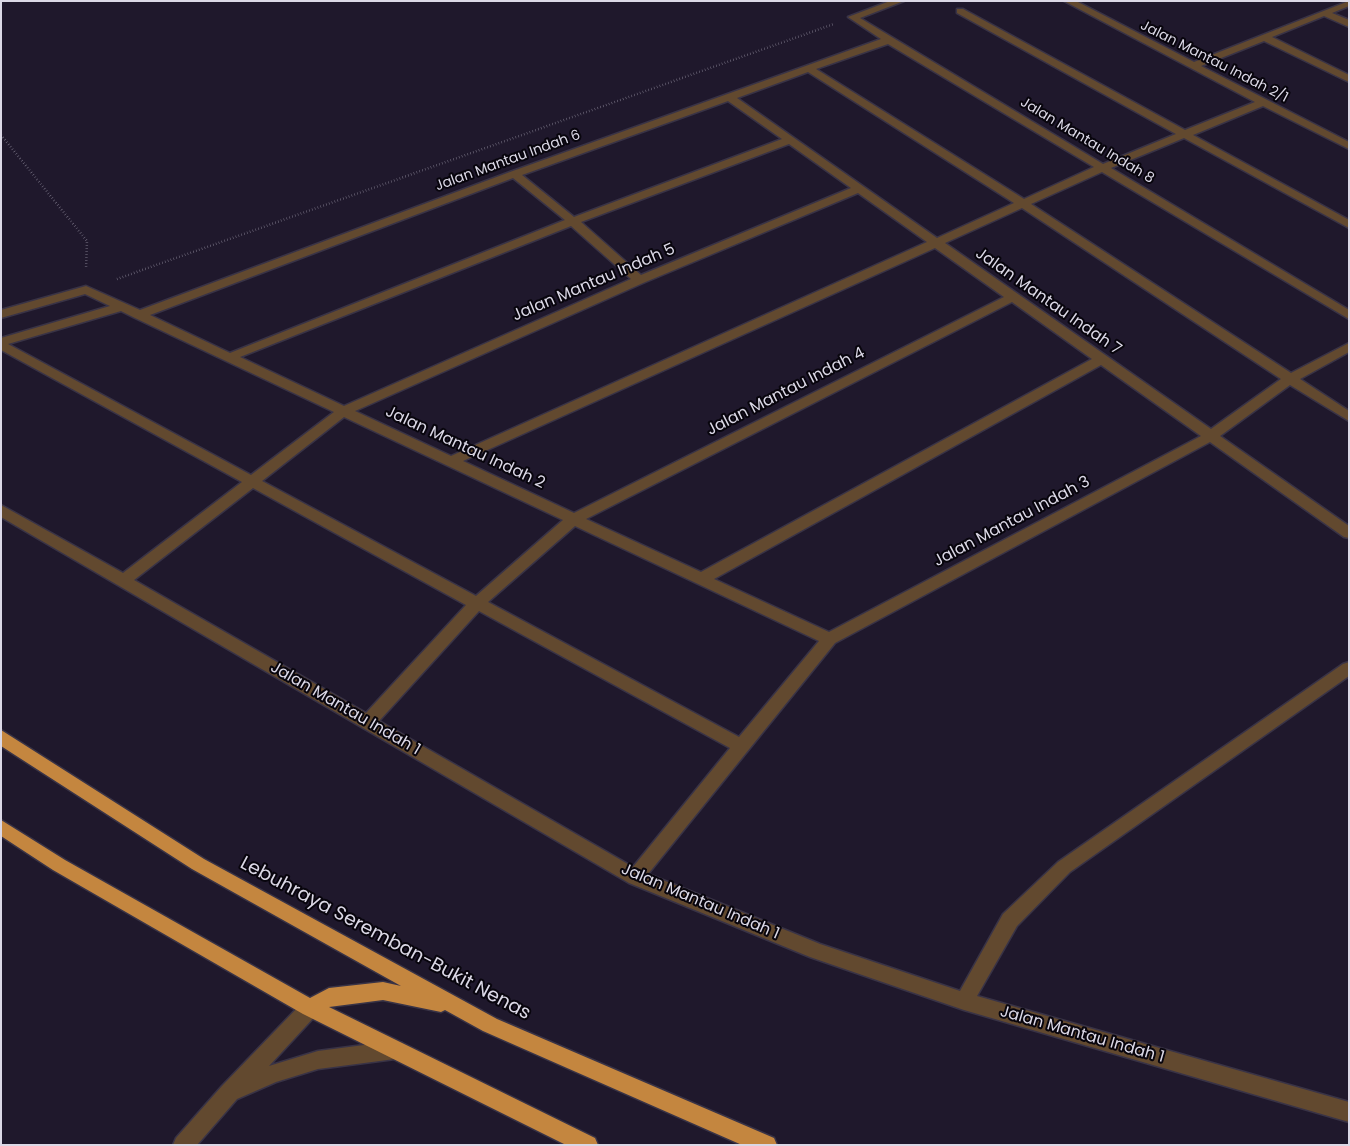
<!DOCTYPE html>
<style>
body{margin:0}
#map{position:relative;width:1350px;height:1146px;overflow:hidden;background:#1f182c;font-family:Poppins,sans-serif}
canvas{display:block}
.frame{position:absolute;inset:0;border:2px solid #dbd8e6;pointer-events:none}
</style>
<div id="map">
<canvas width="1350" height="1146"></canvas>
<div class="frame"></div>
</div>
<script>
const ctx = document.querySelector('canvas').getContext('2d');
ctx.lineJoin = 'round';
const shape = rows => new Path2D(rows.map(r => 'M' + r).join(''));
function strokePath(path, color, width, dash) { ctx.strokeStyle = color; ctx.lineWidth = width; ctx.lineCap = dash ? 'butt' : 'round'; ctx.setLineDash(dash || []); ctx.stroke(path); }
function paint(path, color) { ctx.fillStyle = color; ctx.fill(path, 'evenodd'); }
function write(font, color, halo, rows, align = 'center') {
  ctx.font = font + ' Poppins,sans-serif'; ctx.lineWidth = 4; ctx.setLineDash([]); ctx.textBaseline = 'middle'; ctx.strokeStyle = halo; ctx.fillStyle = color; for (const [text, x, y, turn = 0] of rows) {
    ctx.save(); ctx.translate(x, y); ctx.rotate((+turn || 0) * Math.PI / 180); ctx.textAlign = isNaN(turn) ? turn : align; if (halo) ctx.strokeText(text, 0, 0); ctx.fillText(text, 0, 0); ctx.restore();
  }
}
const minor = shape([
 [890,1,904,1,860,18,1103,164,1176,134,957,13,957,9,963,9,1185,130,1255,102,1064,1,1076,1,1194,62,1349,1,1349,6,1332,13,1349,20,1349,27,1324,16,1272,37,1349,75,1349,82,1264,41,1201,66,1349,142,1349,149,1263,106,1193,135,1349,220,1349,228,1184,138,1111,168,1349,310,1349,319,1102,172,1031,204,1291,373,1349,343,1349,352,1300,379,1349,411,1349,421,1290,385,1220,436,1349,526,1349,538,1344,537,1210,442,835,643,648,874,820,944,960,991,1003,914,1058,862,1343,664,1349,662,1349,676,1070,872,1017,926,977,996,1349,1102,1349,1122,964,1010,810,957,629,883,1,517,1,505,123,573,242,482,1,350,1,338,110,306,85,294,1,318,1,310,86,286,140,310,510,172,881,39,848,17,890,1],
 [888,44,1094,167,1024,199,816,69,888,44],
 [808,72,1014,203,937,238,737,98,808,72],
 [728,101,782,139,574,217,522,175,728,101],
 [789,144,851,188,641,275,581,222,789,144],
 [513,178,565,220,230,353,150,315,513,178],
 [858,193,927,242,451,456,355,411,643,283,858,193],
 [1022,208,1281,379,1211,429,945,243,1022,208],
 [571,226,631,279,344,406,240,357,571,226],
 [935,248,1004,297,574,513,463,461,935,248],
 [1012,302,1092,359,701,572,586,519,1012,302],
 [121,311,135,318,334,412,251,475,8,344,121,311],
 [1101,365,1201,436,829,632,714,579,1101,365],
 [344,417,563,520,476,596,262,481,344,417],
 [253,488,466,605,366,713,134,580,253,488],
 [575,526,696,583,819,641,739,737,488,602,575,526],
 [479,611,730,748,633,867,379,721,479,611],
 [310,999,317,1002,320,1008,317,1014,269,1066,318,1051,395,1041,402,1043,405,1050,402,1057,395,1059,318,1069,276,1082,237,1099,197,1145,173,1145,176,1138,222,1086,303,1002,310,999]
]);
const highway = shape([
 [1,730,204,859,497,1019,774,1138,777,1145,742,1145,483,1031,445,1010,441,1012,383,1000,329,1007,595,1138,598,1145,566,1145,303,1014,53,870,1,836,1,820,65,860,310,998,329,988,383,982,401,986,192,869,1,746,1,730]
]);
strokePath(minor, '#393346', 3);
strokePath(highway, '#393346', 3);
strokePath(shape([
 [1,135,87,241,86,269],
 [117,279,834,24]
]), '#847f90', 2.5, [0.5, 2.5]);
paint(minor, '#62492f');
paint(highway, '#c4863f');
write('14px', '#dbd8e6', '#08050d', [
 ["Jalan Mantau Indah 2/1",1214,62,27],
 ["Jalan Mantau Indah 8",1087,141,31],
 ["Jalan Mantau Indah 6",508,161,-20]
]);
write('16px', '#dbd8e6', '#08050d', [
 ["Jalan Mantau Indah 5",594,283,-23],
 ["Jalan Mantau Indah 7",1048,302,35],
 ["Jalan Mantau Indah 4",786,392,-27],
 ["Jalan Mantau Indah 2",465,448,25],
 ["Jalan Mantau Indah 3",1012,522,-28],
 ["Jalan Mantau Indah 1",345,709,30],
 ["Jalan Mantau Indah 1",700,902,23],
 ["Jalan Mantau Indah 1",1082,1035,16]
]);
write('19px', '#dbd8e6', '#08050d', [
 ["Lebuhraya Seremban-Bukit Nenas",385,939,28]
]);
</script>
